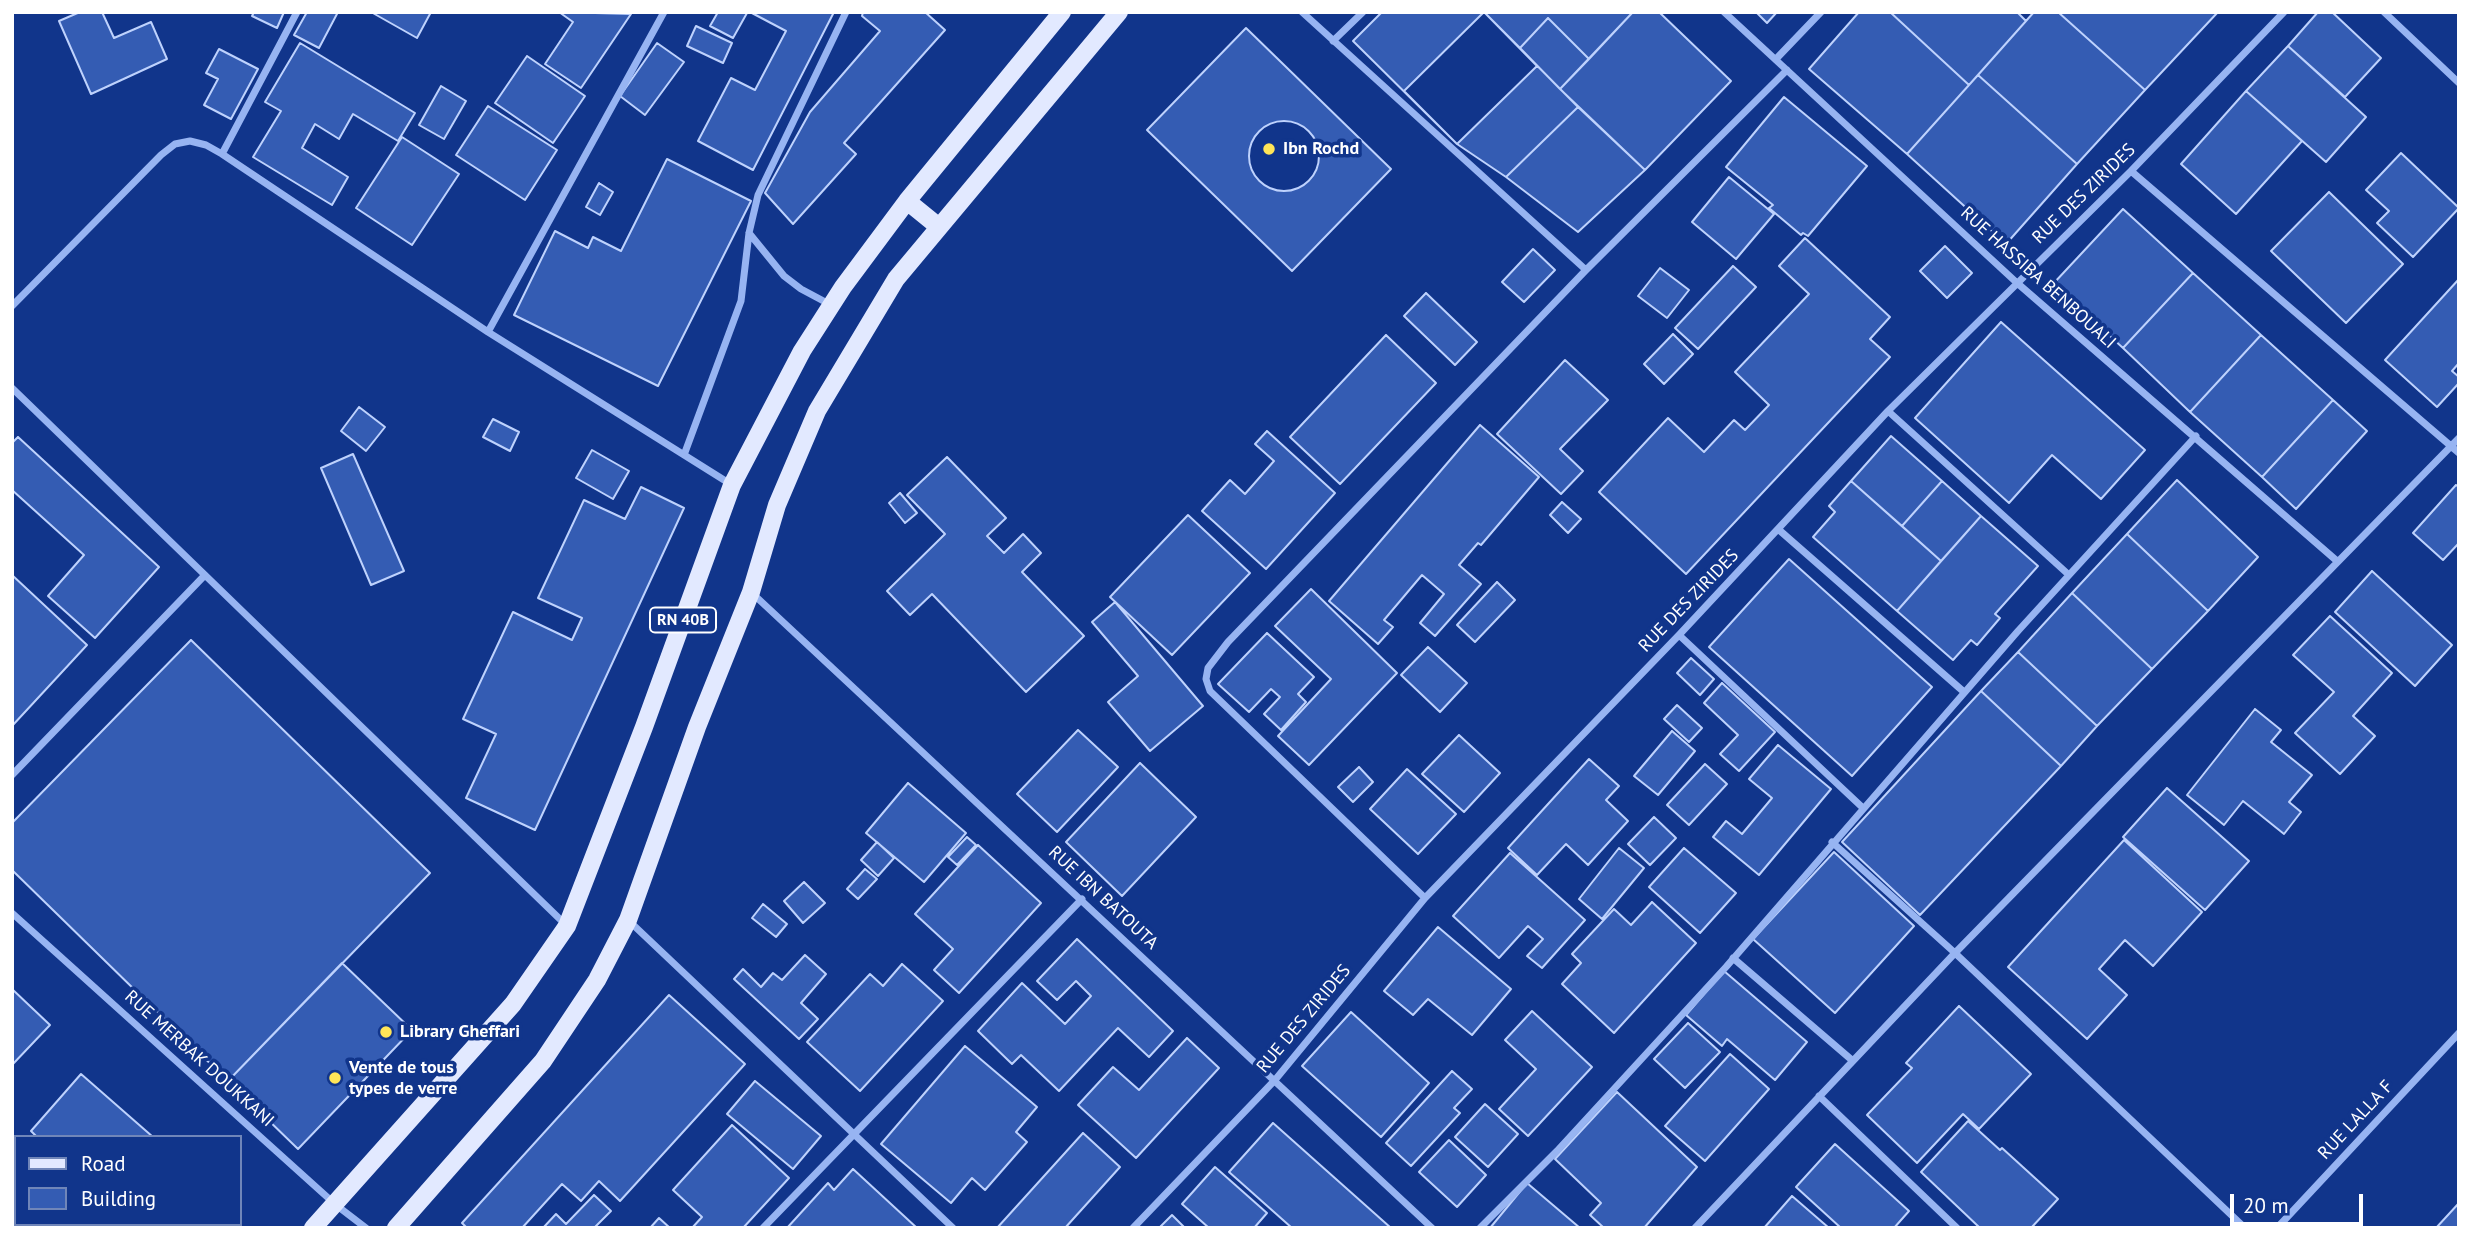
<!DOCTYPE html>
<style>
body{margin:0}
#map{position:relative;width:2471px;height:1240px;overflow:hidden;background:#11358b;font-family:"PT Sans",sans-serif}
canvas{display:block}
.frame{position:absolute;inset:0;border:14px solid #fff;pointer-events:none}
.legend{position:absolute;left:14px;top:1135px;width:228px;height:91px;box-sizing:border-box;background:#11358b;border:2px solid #7086b9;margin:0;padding:9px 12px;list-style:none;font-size:21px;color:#fff}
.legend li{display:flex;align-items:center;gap:14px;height:35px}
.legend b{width:35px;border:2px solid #7086b9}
.scale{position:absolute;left:2230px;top:1194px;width:133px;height:32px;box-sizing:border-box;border:4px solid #fff;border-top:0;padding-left:9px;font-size:21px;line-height:24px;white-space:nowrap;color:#fff;-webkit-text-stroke:5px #11358b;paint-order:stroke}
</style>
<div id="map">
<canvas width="2471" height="1240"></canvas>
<div class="frame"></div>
<ul class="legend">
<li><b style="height:9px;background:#e2e9ff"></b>Road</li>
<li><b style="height:19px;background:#345cb3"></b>Building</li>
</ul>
<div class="scale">20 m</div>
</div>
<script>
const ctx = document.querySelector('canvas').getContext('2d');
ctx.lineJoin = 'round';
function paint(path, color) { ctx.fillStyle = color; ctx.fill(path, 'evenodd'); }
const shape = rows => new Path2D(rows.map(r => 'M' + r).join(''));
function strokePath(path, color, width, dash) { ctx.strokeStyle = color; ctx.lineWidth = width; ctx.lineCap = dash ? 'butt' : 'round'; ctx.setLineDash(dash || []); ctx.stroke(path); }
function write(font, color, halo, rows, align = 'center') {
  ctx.font = font + ' "PT Sans",sans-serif'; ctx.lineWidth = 7; ctx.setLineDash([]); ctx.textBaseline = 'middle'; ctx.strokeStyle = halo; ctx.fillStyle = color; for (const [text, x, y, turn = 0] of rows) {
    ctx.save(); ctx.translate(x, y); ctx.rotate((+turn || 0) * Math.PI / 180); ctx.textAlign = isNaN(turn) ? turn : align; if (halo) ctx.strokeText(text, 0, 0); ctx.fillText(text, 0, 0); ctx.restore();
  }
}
const building = shape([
 [80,12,102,12,114,38,151,22,167,59,91,94,59,21,80,12],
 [254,12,284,12,277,28,252,16,254,12],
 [307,12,338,12,319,48,294,35,307,12],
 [371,12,431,12,417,38,371,12],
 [559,12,631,14,581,88,545,64,573,22,559,12],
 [718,12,747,13,733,38,710,26,718,12],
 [750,12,834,12,753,170,698,141,731,78,755,90,786,31,750,12],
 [863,12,925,12,945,30,844,143,856,154,793,224,765,193,810,112,880,31,862,16,863,12],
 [1382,12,1484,12,1578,107,1506,177,1457,144,1353,41,1382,12],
 [1484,12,1633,12,1589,59,1548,18,1520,48,1484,12],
 [1484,12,1537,66,1457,144,1404,91,1484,12],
 [1633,12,1659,12,1731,81,1645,170,1560,89,1633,12],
 [1756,12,1777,12,1767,23,1756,12],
 [1859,12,1890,12,1969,85,1907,154,1809,69,1859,12],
 [1890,12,2017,12,2026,21,1969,85,1890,12],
 [2034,12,2058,12,2145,90,2077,164,1978,75,2034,12],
 [2058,12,2218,12,2145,90,2058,12],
 [2318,12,2332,12,2381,58,2345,97,2288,46,2318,12],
 [1548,18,1589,59,1560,89,1520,48,1548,18],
 [696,26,732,43,723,63,687,46,696,26],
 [1246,28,1391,169,1292,271,1147,130,1246,28],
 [300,43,415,113,398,141,353,114,339,139,315,124,302,148,348,177,332,205,253,157,281,111,265,102,300,43],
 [657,43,684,62,645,115,620,96,657,43],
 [2288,46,2366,117,2326,162,2246,91,2288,46],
 [219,49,258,69,231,119,204,105,218,79,206,73,219,49],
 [527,56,585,96,553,143,495,103,527,56],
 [1978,75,2077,164,2006,244,1907,154,1978,75],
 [441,86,466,101,444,139,419,125,441,86],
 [2246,91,2302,141,2236,214,2181,164,2246,91],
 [1784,97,1867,166,1808,236,1803,233,1801,235,1769,208,1773,205,1726,167,1784,97],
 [488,106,557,150,525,200,456,155,488,106],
 [1578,107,1645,170,1578,232,1506,177,1578,107],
 '1249 156a35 35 0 1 1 70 0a35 35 0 1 1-70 0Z',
 [402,137,459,174,412,245,356,208,402,137],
 [2401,153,2459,208,2413,257,2377,223,2389,211,2366,190,2401,153],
 [667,159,751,201,658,386,514,315,555,231,588,248,593,237,621,251,667,159],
 [1729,177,1774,214,1736,259,1692,222,1729,177],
 [599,183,613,192,600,215,586,207,599,183],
 [2329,192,2403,264,2346,323,2271,251,2329,192],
 [2123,209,2193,273,2123,348,2053,284,2123,209],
 [1805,238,1890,317,1870,339,1890,357,1686,574,1599,492,1668,418,1704,452,1734,420,1745,430,1769,405,1735,372,1809,294,1779,266,1805,238],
 [1945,246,1972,273,1947,298,1920,271,1945,246],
 [1533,249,1555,270,1524,302,1502,282,1533,249],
 [1733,266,1756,287,1698,349,1675,328,1733,266],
 [1660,268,1689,290,1667,318,1638,296,1660,268],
 [2193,273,2261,335,2190,412,2123,348,2193,273],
 [2459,279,2459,363,2452,371,2459,377,2459,383,2437,407,2385,360,2459,279],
 [1426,293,1477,342,1455,365,1404,316,1426,293],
 [2001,322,2145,450,2101,499,2052,455,2009,503,1915,418,2001,322],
 [1673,334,1693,354,1664,384,1644,364,1673,334],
 [1386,335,1436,383,1340,484,1290,437,1386,335],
 [2261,335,2333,400,2262,477,2190,412,2261,335],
 [1565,360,1608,400,1560,449,1583,471,1561,494,1497,434,1565,360],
 [2333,400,2367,431,2296,509,2262,477,2333,400],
 [359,407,385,427,366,451,341,431,359,407],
 [493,419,519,432,510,451,483,437,493,419],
 [1480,425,1539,477,1481,545,1478,543,1459,565,1481,584,1435,636,1420,623,1444,594,1422,575,1384,620,1393,627,1378,644,1329,601,1480,425],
 [1267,431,1335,493,1266,569,1202,511,1230,480,1245,494,1274,461,1255,444,1267,431],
 [1891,436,1942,481,1902,526,1851,481,1891,436],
 [18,437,159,567,95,638,48,596,84,555,12,490,12,443,18,437],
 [592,450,629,471,613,499,576,478,592,450],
 [353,454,404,571,371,585,321,468,353,454],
 [947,457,1006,518,987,536,1004,553,1023,534,1041,553,1022,572,1084,636,1026,692,932,594,910,615,887,591,945,534,907,495,947,457],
 [2177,480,2258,557,2208,611,2127,534,2177,480],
 [1851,481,1941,561,1897,611,1813,537,1835,512,1829,506,1851,481],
 [1942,481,1981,516,1941,561,1902,526,1942,481],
 [2456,485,2459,487,2459,543,2443,560,2413,533,2456,485],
 [641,487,684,508,535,830,466,798,496,734,463,719,513,612,572,640,582,618,538,598,584,500,625,519,641,487],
 [900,493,917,513,905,523,889,503,900,493],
 [1562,502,1581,519,1568,533,1550,515,1562,502],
 [1188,515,1250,573,1172,655,1110,597,1188,515],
 [1981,516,2038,566,1995,614,2000,618,1977,645,1971,640,1953,660,1897,611,1981,516],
 [2127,534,2208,611,2152,669,2072,593,2127,534],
 [1789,559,1932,687,1852,776,1709,647,1789,559],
 [2372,571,2452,645,2415,686,2335,612,2372,571],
 [12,575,87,645,12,726,12,575],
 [1497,582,1515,600,1475,642,1457,625,1497,582],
 [1311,589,1397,673,1309,765,1278,736,1331,679,1275,626,1311,589],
 [2072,593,2152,669,2097,726,2018,652,2072,593],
 [1115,602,1203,706,1150,751,1108,702,1138,676,1092,622,1115,602],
 [2330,616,2392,673,2353,716,2375,736,2340,774,2295,733,2334,692,2293,655,2330,616],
 [1267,633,1314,677,1298,694,1306,702,1281,730,1264,714,1280,697,1271,689,1249,712,1218,684,1267,633],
 [191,640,430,873,228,1081,12,870,12,823,191,640],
 [1428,647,1467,683,1440,712,1401,675,1428,647],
 [2018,652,2097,726,2061,766,1981,691,2018,652],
 [1691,658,1714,679,1700,695,1677,673,1691,658],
 [1722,683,1775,732,1739,771,1720,754,1738,735,1704,703,1722,683],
 [1981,691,2061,766,1920,915,1842,842,1981,691],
 [1677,705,1702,728,1689,742,1664,719,1677,705],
 [2255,709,2281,730,2271,742,2312,775,2289,802,2301,812,2284,834,2243,801,2224,825,2187,795,2255,709],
 [1078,730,1118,767,1057,832,1017,794,1078,730],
 [1672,731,1695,751,1658,795,1634,776,1672,731],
 [1459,735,1500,773,1464,812,1422,774,1459,735],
 [1778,745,1831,789,1759,875,1713,837,1726,821,1742,834,1772,798,1749,779,1778,745],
 [1589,759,1619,786,1606,800,1628,821,1588,865,1566,844,1537,875,1508,848,1589,759],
 [1140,763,1196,817,1122,896,1066,842,1140,763],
 [1705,764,1727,784,1689,825,1667,805,1705,764],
 [1359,767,1373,782,1353,802,1338,787,1359,767],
 [1407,769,1456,814,1418,854,1370,809,1407,769],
 [908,783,966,833,924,882,866,833,908,783],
 [2167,788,2249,861,2205,910,2123,837,2167,788],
 [1654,817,1676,838,1650,865,1628,844,1654,817],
 [967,837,976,845,957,865,948,857,967,837],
 [2124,840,2202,912,2153,966,2125,940,2099,969,2127,995,2087,1039,2008,967,2124,840],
 [877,842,894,858,878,876,861,860,877,842],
 [978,845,1041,903,959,993,934,970,953,949,915,914,978,845],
 [1619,848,1644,868,1602,919,1579,899,1619,848],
 [1684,848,1736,893,1700,933,1649,887,1684,848],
 [1834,852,1914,926,1835,1013,1753,939,1834,852],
 [1510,853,1585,920,1542,968,1527,956,1543,939,1528,926,1499,958,1453,916,1510,853],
 [865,869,877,879,858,899,847,889,865,869],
 [804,882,825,903,803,923,784,901,804,882],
 [1652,902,1696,943,1614,1033,1562,984,1581,963,1572,954,1614,909,1631,925,1652,902],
 [763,904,787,924,776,937,752,918,763,904],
 [1438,927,1511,989,1472,1035,1428,999,1413,1015,1384,991,1438,927],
 [1077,939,1173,1031,1149,1057,1118,1028,1059,1091,1021,1055,1012,1064,978,1031,1022,983,1065,1024,1091,996,1076,981,1057,1000,1037,981,1077,939],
 [805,955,826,974,801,1003,818,1019,799,1039,734,979,743,969,761,987,773,973,782,980,805,955],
 [342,963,412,1030,298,1149,228,1081,342,963],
 [902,964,943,1001,860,1091,807,1042,870,974,883,986,902,964],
 [1724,971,1807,1042,1775,1080,1727,1039,1722,1046,1686,1015,1724,971],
 [12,989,50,1025,12,1065,12,989],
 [669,995,745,1064,620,1201,599,1181,581,1201,562,1184,522,1228,467,1228,462,1223,669,995],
 [1959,1006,2031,1074,1979,1129,1963,1114,1917,1163,1867,1115,1912,1068,1906,1063,1959,1006],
 [1532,1011,1592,1067,1528,1136,1499,1109,1536,1069,1505,1040,1532,1011],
 [1351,1012,1429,1083,1381,1137,1302,1066,1351,1012],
 [1688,1023,1720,1052,1685,1088,1654,1059,1688,1023],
 [1187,1038,1219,1068,1136,1158,1078,1105,1113,1067,1139,1090,1187,1038],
 [965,1046,1037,1107,1016,1132,1027,1142,985,1190,972,1178,951,1203,881,1144,965,1046],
 [1730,1054,1769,1089,1705,1161,1665,1126,1730,1054],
 [1452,1071,1472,1089,1454,1108,1460,1113,1411,1166,1386,1143,1452,1071],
 [81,1074,153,1137,37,1137,31,1131,81,1074],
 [755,1081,821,1136,793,1169,727,1114,755,1081],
 [1617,1092,1697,1167,1644,1228,1604,1228,1590,1215,1601,1203,1555,1159,1617,1092],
 [1485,1104,1518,1134,1488,1167,1455,1137,1485,1104],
 [1968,1121,2000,1150,2002,1148,2058,1199,2031,1228,1980,1228,1921,1172,1968,1121],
 [1273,1123,1391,1228,1292,1228,1229,1172,1273,1123],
 [732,1125,789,1178,743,1228,692,1228,702,1217,673,1190,732,1125],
 [1083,1133,1120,1167,1065,1228,997,1228,1083,1133],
 [1449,1140,1486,1175,1457,1207,1419,1172,1449,1140],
 [1835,1144,1909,1211,1894,1228,1841,1228,1796,1187,1835,1144],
 [1215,1167,1267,1213,1254,1228,1209,1228,1182,1204,1215,1167],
 [853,1169,917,1228,787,1228,828,1183,834,1190,853,1169],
 [1527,1183,1580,1228,1490,1228,1527,1183],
 [594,1195,611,1211,594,1228,543,1228,556,1214,566,1224,594,1195],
 [1792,1196,1829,1228,1764,1228,1792,1196],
 [2459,1203,2459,1228,2436,1228,2459,1203],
 [1172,1215,1185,1228,1159,1228,1172,1215],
 [659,1218,670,1228,650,1228,659,1218],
 [30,1224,62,1224,66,1228,29,1228,30,1224],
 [147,1224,239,1224,235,1228,144,1228,147,1224]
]);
paint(building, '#345cb3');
strokePath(building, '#bed2fd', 2);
strokePath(shape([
 [1302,12,1586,270],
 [1724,12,2016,282,2337,561],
 [2384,12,2459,83],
 [1333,41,1363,12],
 [1776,59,1821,12],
 [222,154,297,12],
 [2131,171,2459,453],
 [749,233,784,276,801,289,831,305],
 [12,306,161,155,175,144,190,141,206,145,222,154,488,332,732,485],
 [488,332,664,12],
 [12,388,567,926],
 [1888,411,2069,575],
 [684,455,741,301,749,233,758,195,846,12],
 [1778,529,1964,692],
 [752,593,1432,1228],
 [1679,635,1863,808],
 [12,775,205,575],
 [1832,842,1955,953,2245,1228],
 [1425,898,1210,691,1206,679,1208,668,1228,642,1586,270,1787,70],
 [12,913,336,1205,366,1228],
 [628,920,953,1228],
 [1733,958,1853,1061],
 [1819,1096,1957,1228],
 [763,1228,1082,899],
 [1133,1228,1275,1080,1425,898,1679,635,1888,411,2131,171,2284,12],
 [1480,1228,1557,1151,1726,967,2018,631,2196,436],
 [1695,1228,1955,953,2459,438],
 [2277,1228,2459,1033]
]), '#97b4f2', 7);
strokePath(shape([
 [907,201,939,227],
 [313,1228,513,1004,567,926,644,727,732,485,802,351,843,287,907,201,1062,12],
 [396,1228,543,1061,597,980,628,920,697,727,751,592,777,505,817,411,896,279,1119,12]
]), '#e2e9ff', 18);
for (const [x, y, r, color] of [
 [1269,149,7,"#ffe558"],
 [386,1032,7,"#ffe558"],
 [335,1078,7,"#ffe558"]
]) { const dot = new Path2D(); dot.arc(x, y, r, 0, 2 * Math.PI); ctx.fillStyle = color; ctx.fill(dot); strokePath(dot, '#11358b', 2.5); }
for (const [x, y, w] of [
 [683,620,66]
]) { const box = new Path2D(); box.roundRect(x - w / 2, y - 12.5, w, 25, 5); ctx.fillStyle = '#11358b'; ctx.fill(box); strokePath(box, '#fff', 2); }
write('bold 16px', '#fff', null, [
 ["RN 40B",683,620]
]);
write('bold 18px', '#fff', '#11358b', [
 ["Ibn Rochd",1283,149],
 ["Library Gheffari",400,1032],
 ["Vente de tous",349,1068],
 ["types de verre",349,1089]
], 'left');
write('18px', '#fff', '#11358b', [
 ["RUE DES ZIRIDES",2084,194,-44],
 ["RUE HASSIBA BENBOUALI",2038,278,42],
 ["RUE DES ZIRIDES",1689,601,-46],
 ["RUE IBN BATOUTA",1103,898,43],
 ["RUE DES ZIRIDES",1304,1019,-50],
 ["RUE MERBAK DOUKKANI",199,1059,42],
 ["RUE LALLA F",2356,1120,-47]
]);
</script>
